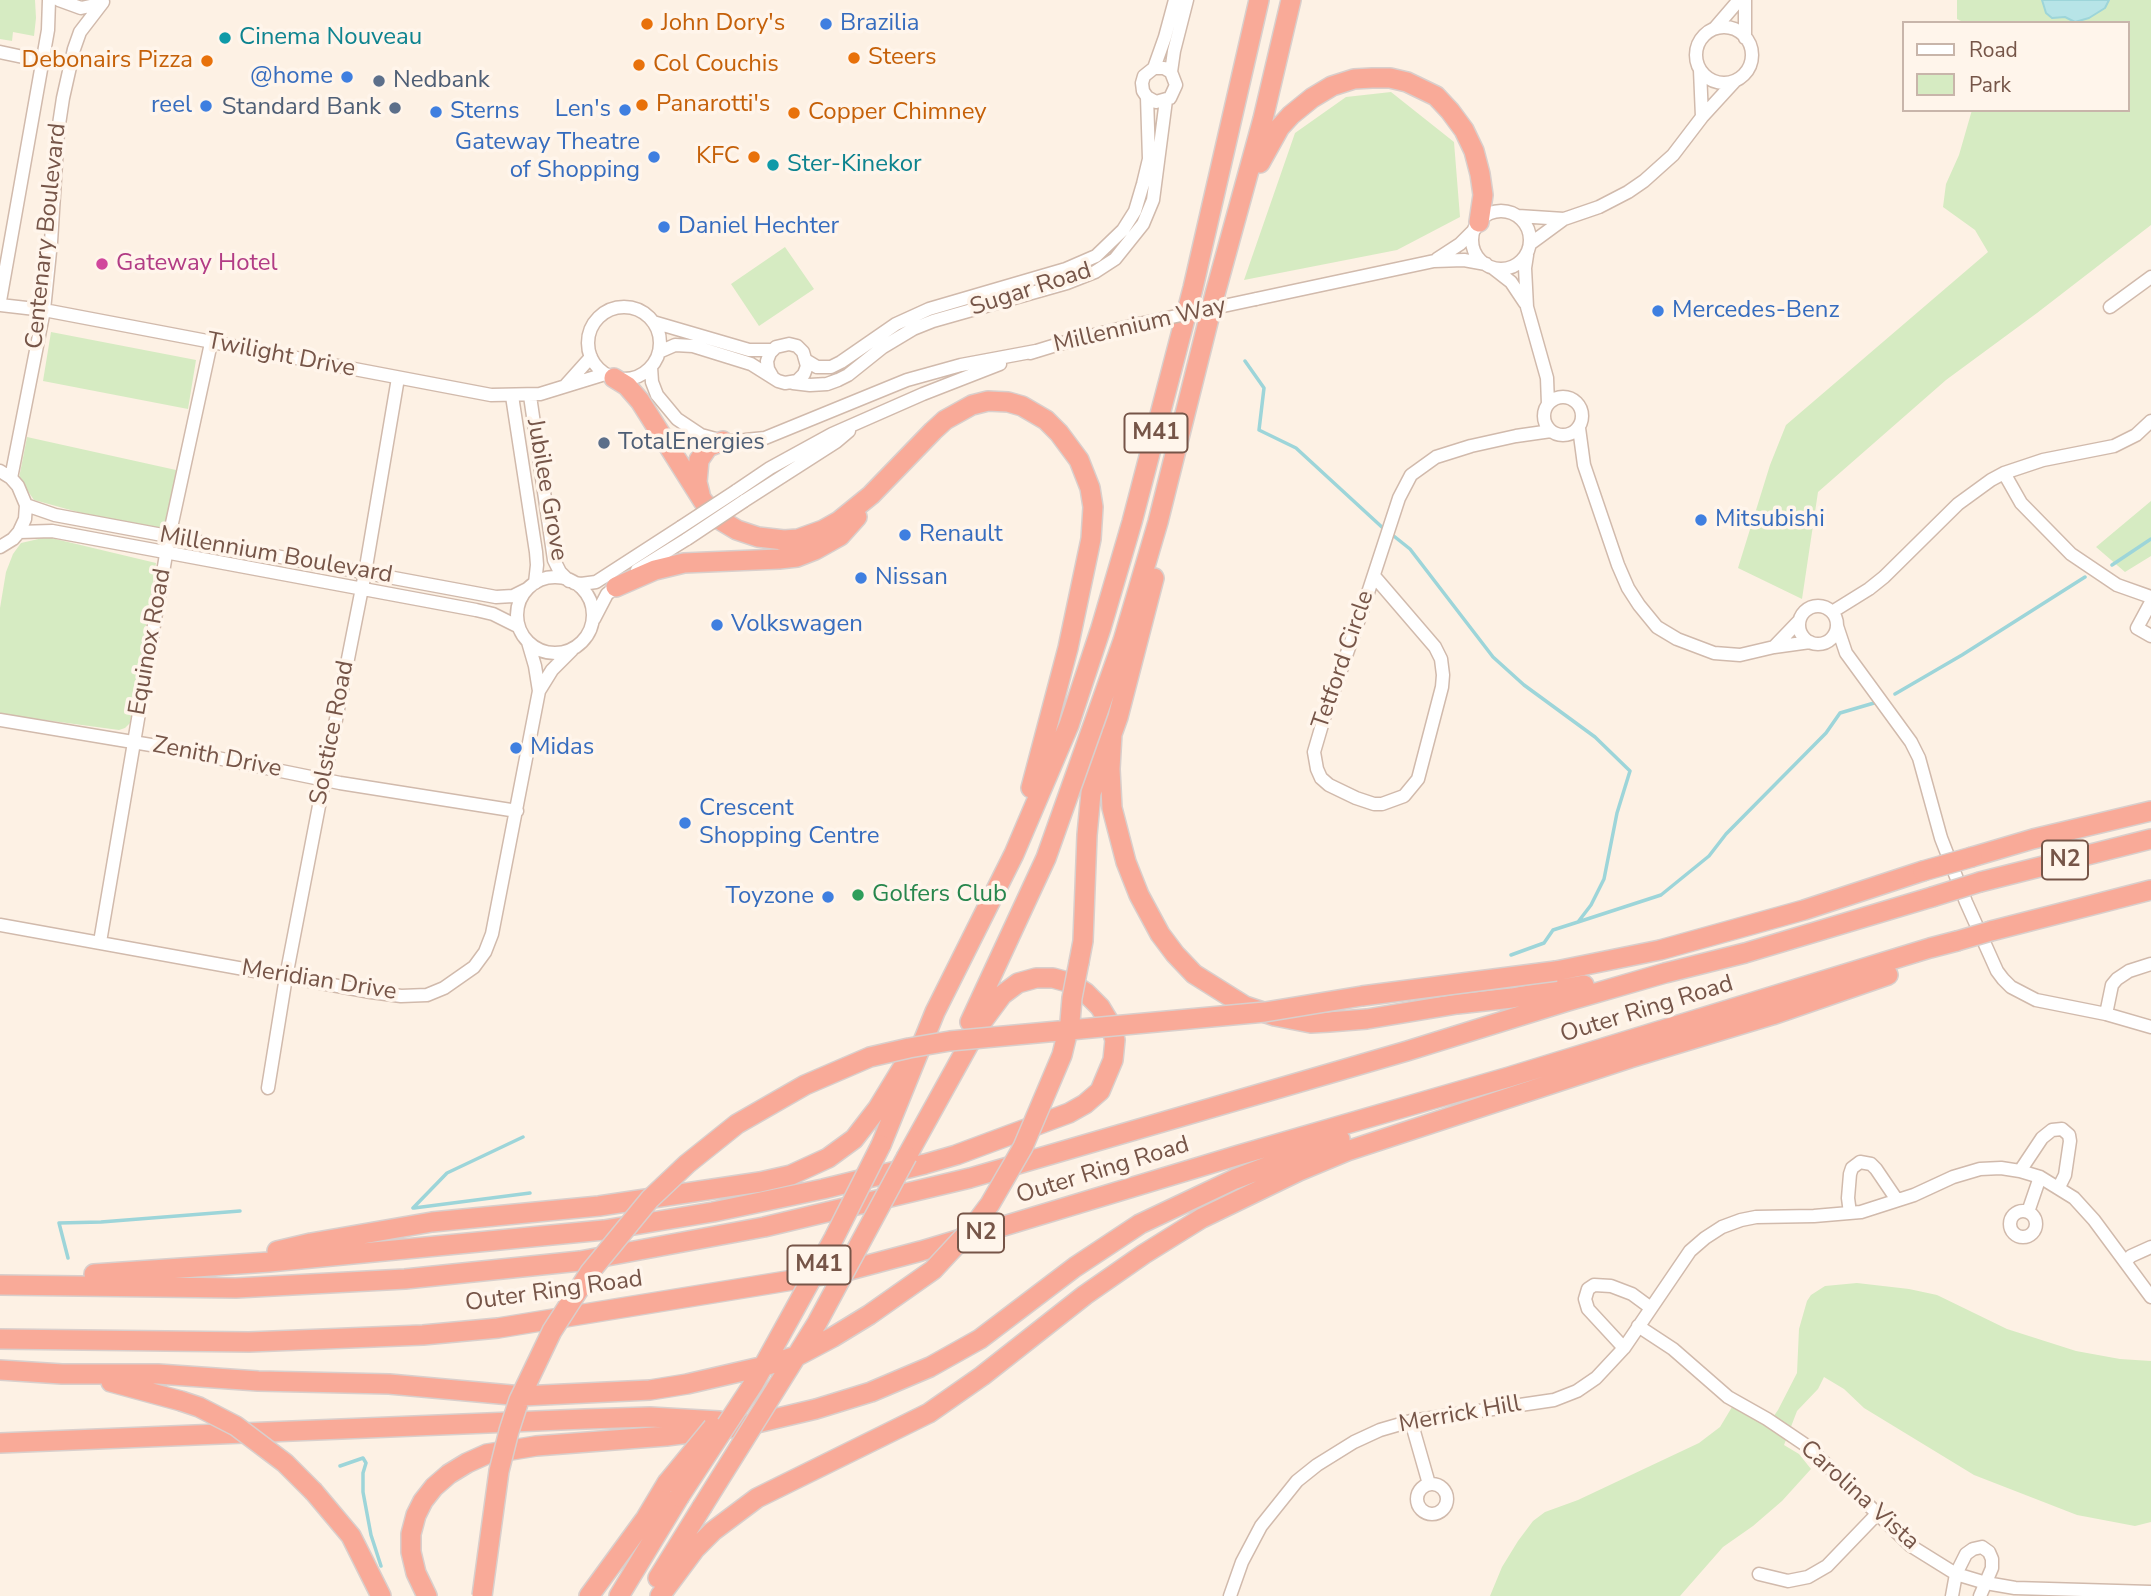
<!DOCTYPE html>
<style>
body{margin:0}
#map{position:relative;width:2151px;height:1596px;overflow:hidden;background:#fdf1e4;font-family:"Nunito Sans",sans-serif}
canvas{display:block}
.legend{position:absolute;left:1902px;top:21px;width:228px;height:91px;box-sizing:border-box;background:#fff5eb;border:2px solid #c8b5aa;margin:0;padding:9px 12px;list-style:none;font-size:21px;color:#765548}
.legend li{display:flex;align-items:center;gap:14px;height:35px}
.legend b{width:35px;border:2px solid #c8b5aa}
</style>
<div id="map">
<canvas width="2151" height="1596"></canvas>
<ul class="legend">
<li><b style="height:9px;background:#fff"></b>Road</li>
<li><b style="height:19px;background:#d6ebc2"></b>Park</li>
</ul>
</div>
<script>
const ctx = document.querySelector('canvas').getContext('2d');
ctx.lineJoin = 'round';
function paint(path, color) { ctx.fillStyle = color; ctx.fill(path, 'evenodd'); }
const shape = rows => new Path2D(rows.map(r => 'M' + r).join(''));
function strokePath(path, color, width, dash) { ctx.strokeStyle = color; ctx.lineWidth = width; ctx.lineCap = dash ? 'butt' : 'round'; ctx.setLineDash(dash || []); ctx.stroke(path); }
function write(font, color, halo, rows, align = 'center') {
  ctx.font = font + ' "Nunito Sans",sans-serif'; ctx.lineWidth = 7; ctx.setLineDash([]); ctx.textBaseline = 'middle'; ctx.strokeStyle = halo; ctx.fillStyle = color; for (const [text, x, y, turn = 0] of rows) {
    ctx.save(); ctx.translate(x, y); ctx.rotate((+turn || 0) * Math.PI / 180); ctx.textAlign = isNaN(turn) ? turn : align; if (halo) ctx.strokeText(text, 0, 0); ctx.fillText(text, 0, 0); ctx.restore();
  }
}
paint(shape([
 [0,0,35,0,36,18,34,36,13,32,12,41,0,39],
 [1957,0,2151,0,2151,225,2037,313,1946,380,1818,492,1802,599,1738,568,1770,465,1786,425,1988,252,1975,230,1943,207,1946,184,1959,155,1972,110,2128,110,2128,23,1965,23,1957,19],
 [1391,92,1454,142,1460,217,1397,250,1244,280,1295,133,1346,97],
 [785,247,814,289,759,326,731,284],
 [51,332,196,360,188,409,43,381],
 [27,437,176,470,169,537,34,500,19,478],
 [2151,501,2151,556,2125,572,2096,547],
 [47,537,156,563,130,723,125,728,119,730,0,714,0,608,6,572,13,554,21,543],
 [1857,1283,1909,1289,1937,1295,2007,1329,2076,1351,2120,1359,2151,1361,2151,1522,2135,1526,2077,1515,1974,1475,1864,1408,1844,1389,1824,1377,1818,1389,1797,1411,1784,1445,1799,1454,1811,1469,1782,1501,1753,1526,1723,1547,1680,1596,1490,1596,1502,1567,1518,1541,1533,1521,1545,1512,1578,1500,1699,1443,1720,1427,1732,1407,1767,1426,1778,1410,1797,1373,1799,1329,1807,1301,1811,1295,1825,1286]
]), '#d6ebc2');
const water = shape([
 [2042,0,2109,0,2105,8,2089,18,2075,22,2065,17,2052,18,2046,13,2042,0]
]);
paint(water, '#b7e4e7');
strokePath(water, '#9dd5d9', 2);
strokePath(shape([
 [1245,361,1264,388,1259,430,1296,448,1384,529],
 [1390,533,1410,549,1493,657,1524,685,1595,737,1630,771,1617,813,1604,879,1591,905,1578,922,1553,930,1544,943,1511,955],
 [2112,565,2151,539],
 [1895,694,1962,655,2085,577],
 [1578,922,1661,895,1709,856,1726,834,1826,733,1840,713,1874,703],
 [413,1208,447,1173,523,1137],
 [414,1208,530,1193],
 [68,1258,59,1223,101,1222,240,1211],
 [340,1466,363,1458,366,1463,363,1473,363,1492,371,1535,381,1566]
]), '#9dd5d9', 3.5);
const minor = shape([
 [59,0,81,8,100,4],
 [1745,0,1745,38],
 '1696 55a28 28 0 1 1 56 0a28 28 0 1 1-56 0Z',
 [1715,28,1739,0],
 [0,52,42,61],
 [1154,68,1165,37,1175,0],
 [1700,70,1702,117],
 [1171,72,1174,51,1187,0],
 '1472 240a29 29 0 1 1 58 0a29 29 0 1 1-58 0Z',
 [1518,216,1564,219],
 [1530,244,1564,219,1599,207,1628,192,1644,181,1673,155,1702,117,1735,81],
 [1527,255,1525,268,1527,307,1547,378,1548,404],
 [1437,259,1460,244,1475,229],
 [1493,268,1511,282,1525,303],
 [1256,299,1434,261,1464,260,1486,264],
 [0,301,48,30,49,0],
 [0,305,44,310,491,395,540,394,605,374],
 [2110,307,2151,277],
 '588 343a36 36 0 1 1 72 0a36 36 0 1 1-72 0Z',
 [653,322,749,350,773,350],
 [659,352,675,345,693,346,751,364,778,381,785,383,797,381,804,374,807,366,803,352,797,346,789,344,776,347,770,353,767,361,768,369,772,376],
 [1030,353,1066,342,1139,324],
 [807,361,817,367,831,367,841,362,896,324,929,309,1066,269,1096,256,1123,230,1135,211,1143,184,1149,159,1147,97,1143,91,1142,83,1144,76,1154,68,1164,68,1171,72,1176,85,1170,98,1156,102,1147,97],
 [651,367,652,382,657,395,677,419,701,435,723,441,745,440,765,438,907,380,961,365,1036,351],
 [793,383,810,385,827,384,838,380,848,375,883,347,913,329,933,321,1067,283,1095,272,1115,259,1143,224,1153,200,1166,100],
 [565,386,591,357],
 [512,396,536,552,537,565,535,583],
 [530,396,554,560,560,572,569,581],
 '1544 416a19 19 0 1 1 38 0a19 19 0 1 1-38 0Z',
 [1579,428,1584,465,1618,565,1628,588,1639,605,1657,627,1677,639,1714,653,1740,655,1774,647,1810,642],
 [0,471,11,478,18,486,26,505,25,519,19,532,13,539,0,547],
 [2004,473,2021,503,2071,554,2117,585,2151,597],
 [11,478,44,310,51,242,58,131,63,98,74,49,80,32,103,2],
 [736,491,770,468,832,434,923,394,1000,364],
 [744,501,836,442,849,431],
 [26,505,55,515,496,597,513,596,527,589],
 [19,532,52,531,476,610,493,614,519,627],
 [637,570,687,539],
 [1374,576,1435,647,1441,659,1443,675,1442,687,1418,779,1404,796,1382,804,1374,804,1356,798,1329,785,1321,778,1317,769,1314,752,1324,718,1364,605,1399,498,1411,475,1436,457,1471,446,1516,436,1551,431],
 '517 615a38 38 0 1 1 76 0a38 38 0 1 1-76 0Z',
 [574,583,581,584,596,582,681,527],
 [2151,602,2137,628,2151,636],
 '1799 625a19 19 0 1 1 38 0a19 19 0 1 1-38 0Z',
 [1832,612,1869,589,1884,577,1958,504,1991,480,2004,473,2043,460,2114,446,2136,435,2151,421],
 [594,619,607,594,620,584],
 [1837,626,1846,653,1911,742,1919,758,1941,838,1966,902,1997,971,2003,979,2011,987,2036,1000,2106,1014,2151,1027],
 [1774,647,1799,621],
 [539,691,552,670,572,650],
 [0,720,163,747,340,783,517,811],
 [0,925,371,992,401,996,427,995,444,988,474,967,485,952,492,934,539,691,535,666,528,642],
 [100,942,169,537,211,343],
 [2106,1014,2112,985,2117,979,2129,971,2151,964],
 [268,1088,286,977,324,780,365,573,398,378],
 [2020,1171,2042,1138,2052,1130,2062,1129,2069,1135,2070,1141,2065,1175,2059,1187],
 '2010 1224a13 13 0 1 1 26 0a13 13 0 1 1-26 0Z',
 [2028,1212,2040,1177],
 [1850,1213,1848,1198,1850,1174,1852,1168,1860,1162,1871,1164,1876,1169,1897,1200],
 [2126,1261,2131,1256,2151,1247],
 [1638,1326,1673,1349,1728,1397,1767,1419,1807,1446,1911,1546,1956,1574,1986,1583,2015,1588,2151,1592],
 [1624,1348,1588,1309,1585,1299,1588,1289,1594,1285,1611,1286,1632,1294,1651,1308],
 [1411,1421,1429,1484],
 '1417 1499a15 15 0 1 1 30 0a15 15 0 1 1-30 0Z',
 [1759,1574,1788,1581,1808,1577,1827,1566,1878,1513],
 [1230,1596,1242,1562,1261,1526,1297,1481,1317,1465,1354,1442,1380,1430,1411,1421,1554,1400,1577,1391,1596,1378,1624,1348,1690,1251,1705,1238,1722,1227,1741,1220,1756,1217,1814,1216,1861,1212,1914,1195,1953,1177,1980,1169,2001,1168,2020,1171,2040,1177,2074,1198,2094,1220,2151,1297],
 [1952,1596,1956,1574,1966,1554,1973,1549,1982,1547,1989,1552,1992,1559,1992,1568,1980,1596]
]);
const highway = shape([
 [1260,163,1280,127,1291,115,1312,98,1332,86,1354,79,1372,78,1390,78,1407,82,1436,96,1450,111,1464,130,1474,151,1480,174,1483,195,1479,222],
 [614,378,627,386,640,401,703,501,717,518,737,530,758,537,784,540,798,539,823,530,839,521,871,495,933,431,945,420,972,405,988,401,1008,402,1022,406,1046,420,1059,433,1079,460,1090,488,1093,507,1091,539,1068,648,1031,788],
 [700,494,697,482,699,460,708,447,723,441],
 [616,587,655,570,684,563,779,559,797,557,815,550,840,536,857,517],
 [1112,733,1110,769,1112,808,1126,862,1139,895,1160,934,1175,954,1194,974,1245,1006,1275,1016,1311,1023,1329,1022,1367,1019,1457,1004,1512,998,1584,985],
 [1972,857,2033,839,2151,811],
 [1980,882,2151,839],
 [1991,931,2151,890],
 [1079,962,1083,941,1087,835,1091,793,1118,717,1154,578],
 [1556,971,1660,950,1804,910,1923,871],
 [970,1022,1046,858,1123,641,1158,522,1215,294,1263,119,1291,0],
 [881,1145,935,1012,1014,854,1069,725,1101,628,1132,522,1193,288,1259,0],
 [277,1251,311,1243,432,1222,599,1206,760,1182,791,1175,828,1158,854,1139,878,1108,903,1067],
 [94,1274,269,1262,604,1230,713,1212,823,1189,925,1164,956,1155,1069,1113,1085,1104,1100,1091,1113,1060,1115,1040,1109,1022,1100,1007,1086,993,1071,983,1053,978,1036,978,1018,983,1002,995,979,1026,907,1156],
 [0,1285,236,1288,405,1279,580,1261,764,1227,970,1178,1407,1051,1568,1001,1665,973,1745,953,1932,897],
 [0,1339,249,1342,423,1335,498,1328,842,1272,921,1251,1239,1155,1509,1077,1930,948,1957,941],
 [0,1370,62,1374,158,1374,258,1381,389,1384,522,1396],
 [111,1382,181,1401],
 [0,1443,585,1419,650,1417,719,1421],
 [314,1492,351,1536,381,1596],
 [658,1578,702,1507],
 [427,1596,416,1573,411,1552,411,1534,416,1515,423,1501,434,1487,449,1474,467,1463,487,1454,536,1446,666,1436,744,1426,816,1409,871,1392,930,1367,980,1339,1075,1267,1140,1224,1235,1179,1340,1139],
 [589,1596,646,1518,667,1483],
 [619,1596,679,1497],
 [660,1596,695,1549,713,1531,757,1498,929,1413,982,1376,1085,1295,1144,1254,1202,1218,1299,1171,1347,1151,1630,1058,1772,1015,1888,975]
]);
strokePath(minor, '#d1baac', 15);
strokePath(highway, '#d9cfcc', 22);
strokePath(minor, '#fff', 12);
strokePath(highway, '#f9aa98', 19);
const minorBridge = shape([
 [1139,324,1256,299],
 [681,527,736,491],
 [687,539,744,501]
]);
const highwayBridge = shape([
 [1923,871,1972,857],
 [1932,897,1980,882],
 [1957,941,1991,931],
 [522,1396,650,1390,687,1384,765,1366,799,1355,833,1337,869,1315,933,1270,972,1228,990,1204,1023,1147,1062,1055,1070,1022,1072,998,1079,962],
 [181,1401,199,1407,236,1426,285,1463,314,1492],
 [667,1483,713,1427],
 [679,1497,754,1383,834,1238,881,1145],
 [702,1507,817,1323,907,1156],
 [482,1596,499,1471,509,1431,519,1400,552,1331,590,1272,650,1199,687,1164,737,1124,805,1085,870,1057,909,1048,950,1041,1265,1012,1362,996,1556,971]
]);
strokePath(minorBridge, '#d1baac', 15, []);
strokePath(highwayBridge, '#d9cfcc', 22, []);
strokePath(minorBridge, '#fff', 12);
strokePath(highwayBridge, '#f9aa98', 19);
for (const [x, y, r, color] of [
 [647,24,7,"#e8710a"],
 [826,24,7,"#3f7fe0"],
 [225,38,7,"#0f9aa8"],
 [854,58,7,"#e8710a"],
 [207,61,7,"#e8710a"],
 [639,65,7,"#e8710a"],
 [347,77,7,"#3f7fe0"],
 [379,81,7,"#5c6f8a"],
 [642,105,7,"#e8710a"],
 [206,106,7,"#3f7fe0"],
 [395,108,7,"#5c6f8a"],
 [625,110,7,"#3f7fe0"],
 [436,112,7,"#3f7fe0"],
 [794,113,7,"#e8710a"],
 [654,157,7,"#3f7fe0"],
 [754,157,7,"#e8710a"],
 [773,165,7,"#0f9aa8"],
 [664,227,7,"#3f7fe0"],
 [102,264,7,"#d1479c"],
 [1658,311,7,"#3f7fe0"],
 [604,443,7,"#5c6f8a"],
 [1701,520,7,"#3f7fe0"],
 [905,535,7,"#3f7fe0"],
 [861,578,7,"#3f7fe0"],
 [717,625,7,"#3f7fe0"],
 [516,748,7,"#3f7fe0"],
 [685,823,7,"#3f7fe0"],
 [858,895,7,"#2e9e5b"],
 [828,897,7,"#3f7fe0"]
]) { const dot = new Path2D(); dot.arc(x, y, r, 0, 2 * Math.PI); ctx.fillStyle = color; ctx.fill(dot); strokePath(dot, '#fff5eb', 2.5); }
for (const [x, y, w] of [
 [1156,433,63],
 [2065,860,46],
 [981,1233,46],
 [819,1265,63]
]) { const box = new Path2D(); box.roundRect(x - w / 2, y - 19.5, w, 39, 5); ctx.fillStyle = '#fff5eb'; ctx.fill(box); strokePath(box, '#765548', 2); }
write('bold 23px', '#765548', null, [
 ["M41",1156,433],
 ["N2",2065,860],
 ["N2",981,1233],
 ["M41",819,1265]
]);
write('24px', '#c56008', '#fff5eb', [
 ["John Dory's",661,24],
 ["Steers",868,58],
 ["Debonairs Pizza",193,61,"right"],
 ["Col Couchis",653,65],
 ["Panarotti's",656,105],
 ["Copper Chimney",808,113],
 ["KFC",740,157,"right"]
], 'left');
write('24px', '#366cbe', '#fff5eb', [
 ["Brazilia",840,24],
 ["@home",333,77,"right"],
 ["reel",192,106,"right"],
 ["Len's",611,110,"right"],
 ["Sterns",450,112],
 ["Gateway Theatre",640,143,"right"],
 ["of Shopping",640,171,"right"],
 ["Daniel Hechter",678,227],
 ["Mercedes-Benz",1672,311],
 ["Mitsubishi",1715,520],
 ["Renault",919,535],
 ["Nissan",875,578],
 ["Volkswagen",731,625],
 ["Midas",530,748],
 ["Crescent",699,809],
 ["Shopping Centre",699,837],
 ["Toyzone",814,897,"right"]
], 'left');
write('24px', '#0d838f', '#fff5eb', [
 ["Cinema Nouveau",239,38],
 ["Ster-Kinekor",787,165]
], 'left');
write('24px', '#4e5e75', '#fff5eb', [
 ["Nedbank",393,81],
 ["Standard Bank",381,108,"right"],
 ["TotalEnergies",618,443]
], 'left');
write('24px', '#765548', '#fff5eb', [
 ["Centenary Boulevard",47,236,-84],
 ["Sugar Road",1031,290,-18],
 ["Millennium Way",1140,326,-13],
 ["Twilight Drive",281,356,11],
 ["Jubilee Grove",546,490,80],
 ["Millennium Boulevard",276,556,10],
 ["Equinox Road",151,642,-80],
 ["Tetford Circle",1344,660,-71],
 ["Solstice Road",333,733,-79],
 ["Zenith Drive",217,758,11],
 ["Meridian Drive",319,981,9],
 ["Outer Ring Road",1647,1010,-17],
 ["Outer Ring Road",1103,1171,-17],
 ["Outer Ring Road",554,1292,-8],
 ["Merrick Hill",1460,1415,-10],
 ["Carolina Vista",1859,1496,42]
]);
write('24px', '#b23c85', '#fff5eb', [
 ["Gateway Hotel",116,264]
], 'left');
write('24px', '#27864d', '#fff5eb', [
 ["Golfers Club",872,895]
], 'left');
</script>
